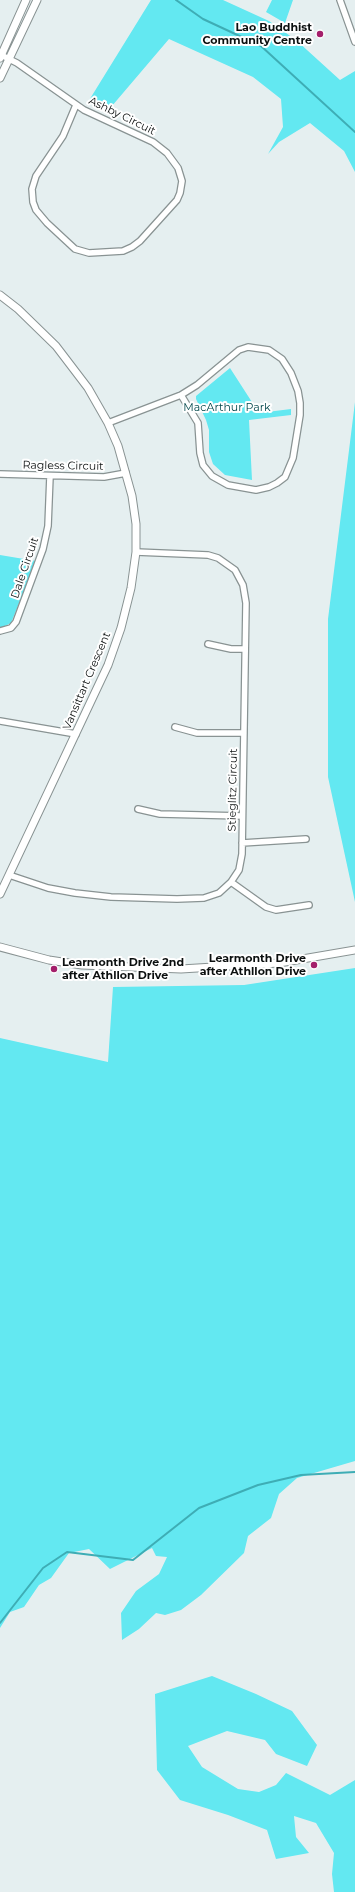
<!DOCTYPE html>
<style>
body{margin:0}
canvas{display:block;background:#e5eff0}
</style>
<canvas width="355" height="1892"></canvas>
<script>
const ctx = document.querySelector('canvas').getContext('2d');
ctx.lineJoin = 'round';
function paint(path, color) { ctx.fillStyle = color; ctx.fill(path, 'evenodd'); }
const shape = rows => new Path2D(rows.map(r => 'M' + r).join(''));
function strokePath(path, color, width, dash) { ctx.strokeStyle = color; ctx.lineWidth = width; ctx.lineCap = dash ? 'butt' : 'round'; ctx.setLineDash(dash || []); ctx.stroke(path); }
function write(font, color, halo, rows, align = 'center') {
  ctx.font = font + ' Montserrat,sans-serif'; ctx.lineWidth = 4; ctx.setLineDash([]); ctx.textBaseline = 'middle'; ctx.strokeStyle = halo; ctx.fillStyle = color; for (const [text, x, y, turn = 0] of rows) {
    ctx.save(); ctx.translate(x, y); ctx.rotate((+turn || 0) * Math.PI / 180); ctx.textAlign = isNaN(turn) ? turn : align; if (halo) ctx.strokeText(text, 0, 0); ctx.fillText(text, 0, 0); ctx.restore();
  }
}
paint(shape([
 [151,0,223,0,269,21,296,40,340,80,355,71,355,172,344,151,310,123,279,142,268,154,283,127,281,99,253,77,169,39,106,113,88,102],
 [272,0,293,0,285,23,266,12],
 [230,368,259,413,291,409,291,415,249,420,252,480,225,475,213,464,209,452,209,430,206,420,196,399,196,396],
 [355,402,355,902,328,777,328,619],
 [0,555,36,561,11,623,3,627,0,627],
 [355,968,355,1461,297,1478,279,1494,271,1518,248,1536,244,1553,201,1595,181,1610,165,1615,156,1613,139,1629,122,1640,121,1613,136,1591,159,1574,167,1557,156,1556,152,1548,110,1569,89,1549,69,1553,51,1578,39,1585,24,1607,10,1612,0,1628,0,1038,108,1062,113,987,244,985],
 [212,1676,256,1694,292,1711,317,1745,307,1766,276,1754,265,1740,227,1731,188,1746,202,1767,238,1789,259,1792,276,1785,286,1773,330,1795,355,1780,355,1892,334,1892,332,1874,334,1853,316,1823,294,1816,296,1837,309,1853,276,1859,267,1830,228,1815,180,1800,157,1770,155,1694]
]), '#63e8f1');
strokePath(shape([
 [176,0,203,19,261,46,355,132],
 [0,1623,43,1568,67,1552,133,1560,199,1508,258,1485,301,1475,355,1472]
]), '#3eadb5', 2);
const minor = shape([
 [340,0,355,42],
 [1,55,17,63,84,110,153,142,167,153,178,168,182,181,180,193,177,200,140,241,132,247,123,251,89,253,75,249,47,223,36,210,33,202,32,189,36,176,63,136,76,105],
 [108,423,181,395,197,385,239,350,248,347,269,350,282,359,291,373,298,391,300,403,300,415,293,458,285,477,277,483,269,487,256,490,228,485,212,476,203,465,200,453,198,423,181,395],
 [0,474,104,477,126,473],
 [0,631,11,628,16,622,43,549,48,526,50,476],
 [208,644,231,649,245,649],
 [0,721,76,734],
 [175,727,197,733,244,733],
 [138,809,160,814,242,816],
 [242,843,306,839],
 [9,875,48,888,75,893,111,897,177,899,204,898,219,893,231,882,239,870,242,854,246,603,243,585,235,570,218,558,208,555,136,552],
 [231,882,266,907,276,910,309,905]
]);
const tertiary = shape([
 [0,58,26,0],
 [0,78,37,0],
 [0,295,18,309,56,346,88,388,108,423,118,446,132,496,136,524,136,552,131,588,121,628,108,665,0,894],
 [0,947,49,960,82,965,181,969,279,963,355,950]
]);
strokePath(minor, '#899393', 8);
strokePath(tertiary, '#899393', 9);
strokePath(minor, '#fff', 5.5);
strokePath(tertiary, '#fff', 7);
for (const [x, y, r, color] of [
 [320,34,4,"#a41f6b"],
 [314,965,4,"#a41f6b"],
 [54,969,4,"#a41f6b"]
]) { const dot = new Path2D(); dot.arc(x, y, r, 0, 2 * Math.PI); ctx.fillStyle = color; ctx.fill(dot); strokePath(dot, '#fff', 1.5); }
write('bold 11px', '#0b0f0f', '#fff', [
 ["Lao Buddhist",312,28],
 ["Community Centre",312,41],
 ["Learmonth Drive",306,959],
 ["after Athllon Drive",306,972],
 ["Learmonth Drive 2nd",62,963,"left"],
 ["after Athllon Drive",62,976,"left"]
], 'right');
write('11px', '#0b0f0f', '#fff', [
 ["Ashby Circuit",122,116,26],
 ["Ragless Circuit",63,466,1],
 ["Dale Circuit",25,568,-71],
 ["Vansittart Crescent",87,681,-67],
 ["Stieglitz Circuit",233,790,-89]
]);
write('11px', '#00464a', '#fff', [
 ["MacArthur Park",227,408]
]);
</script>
